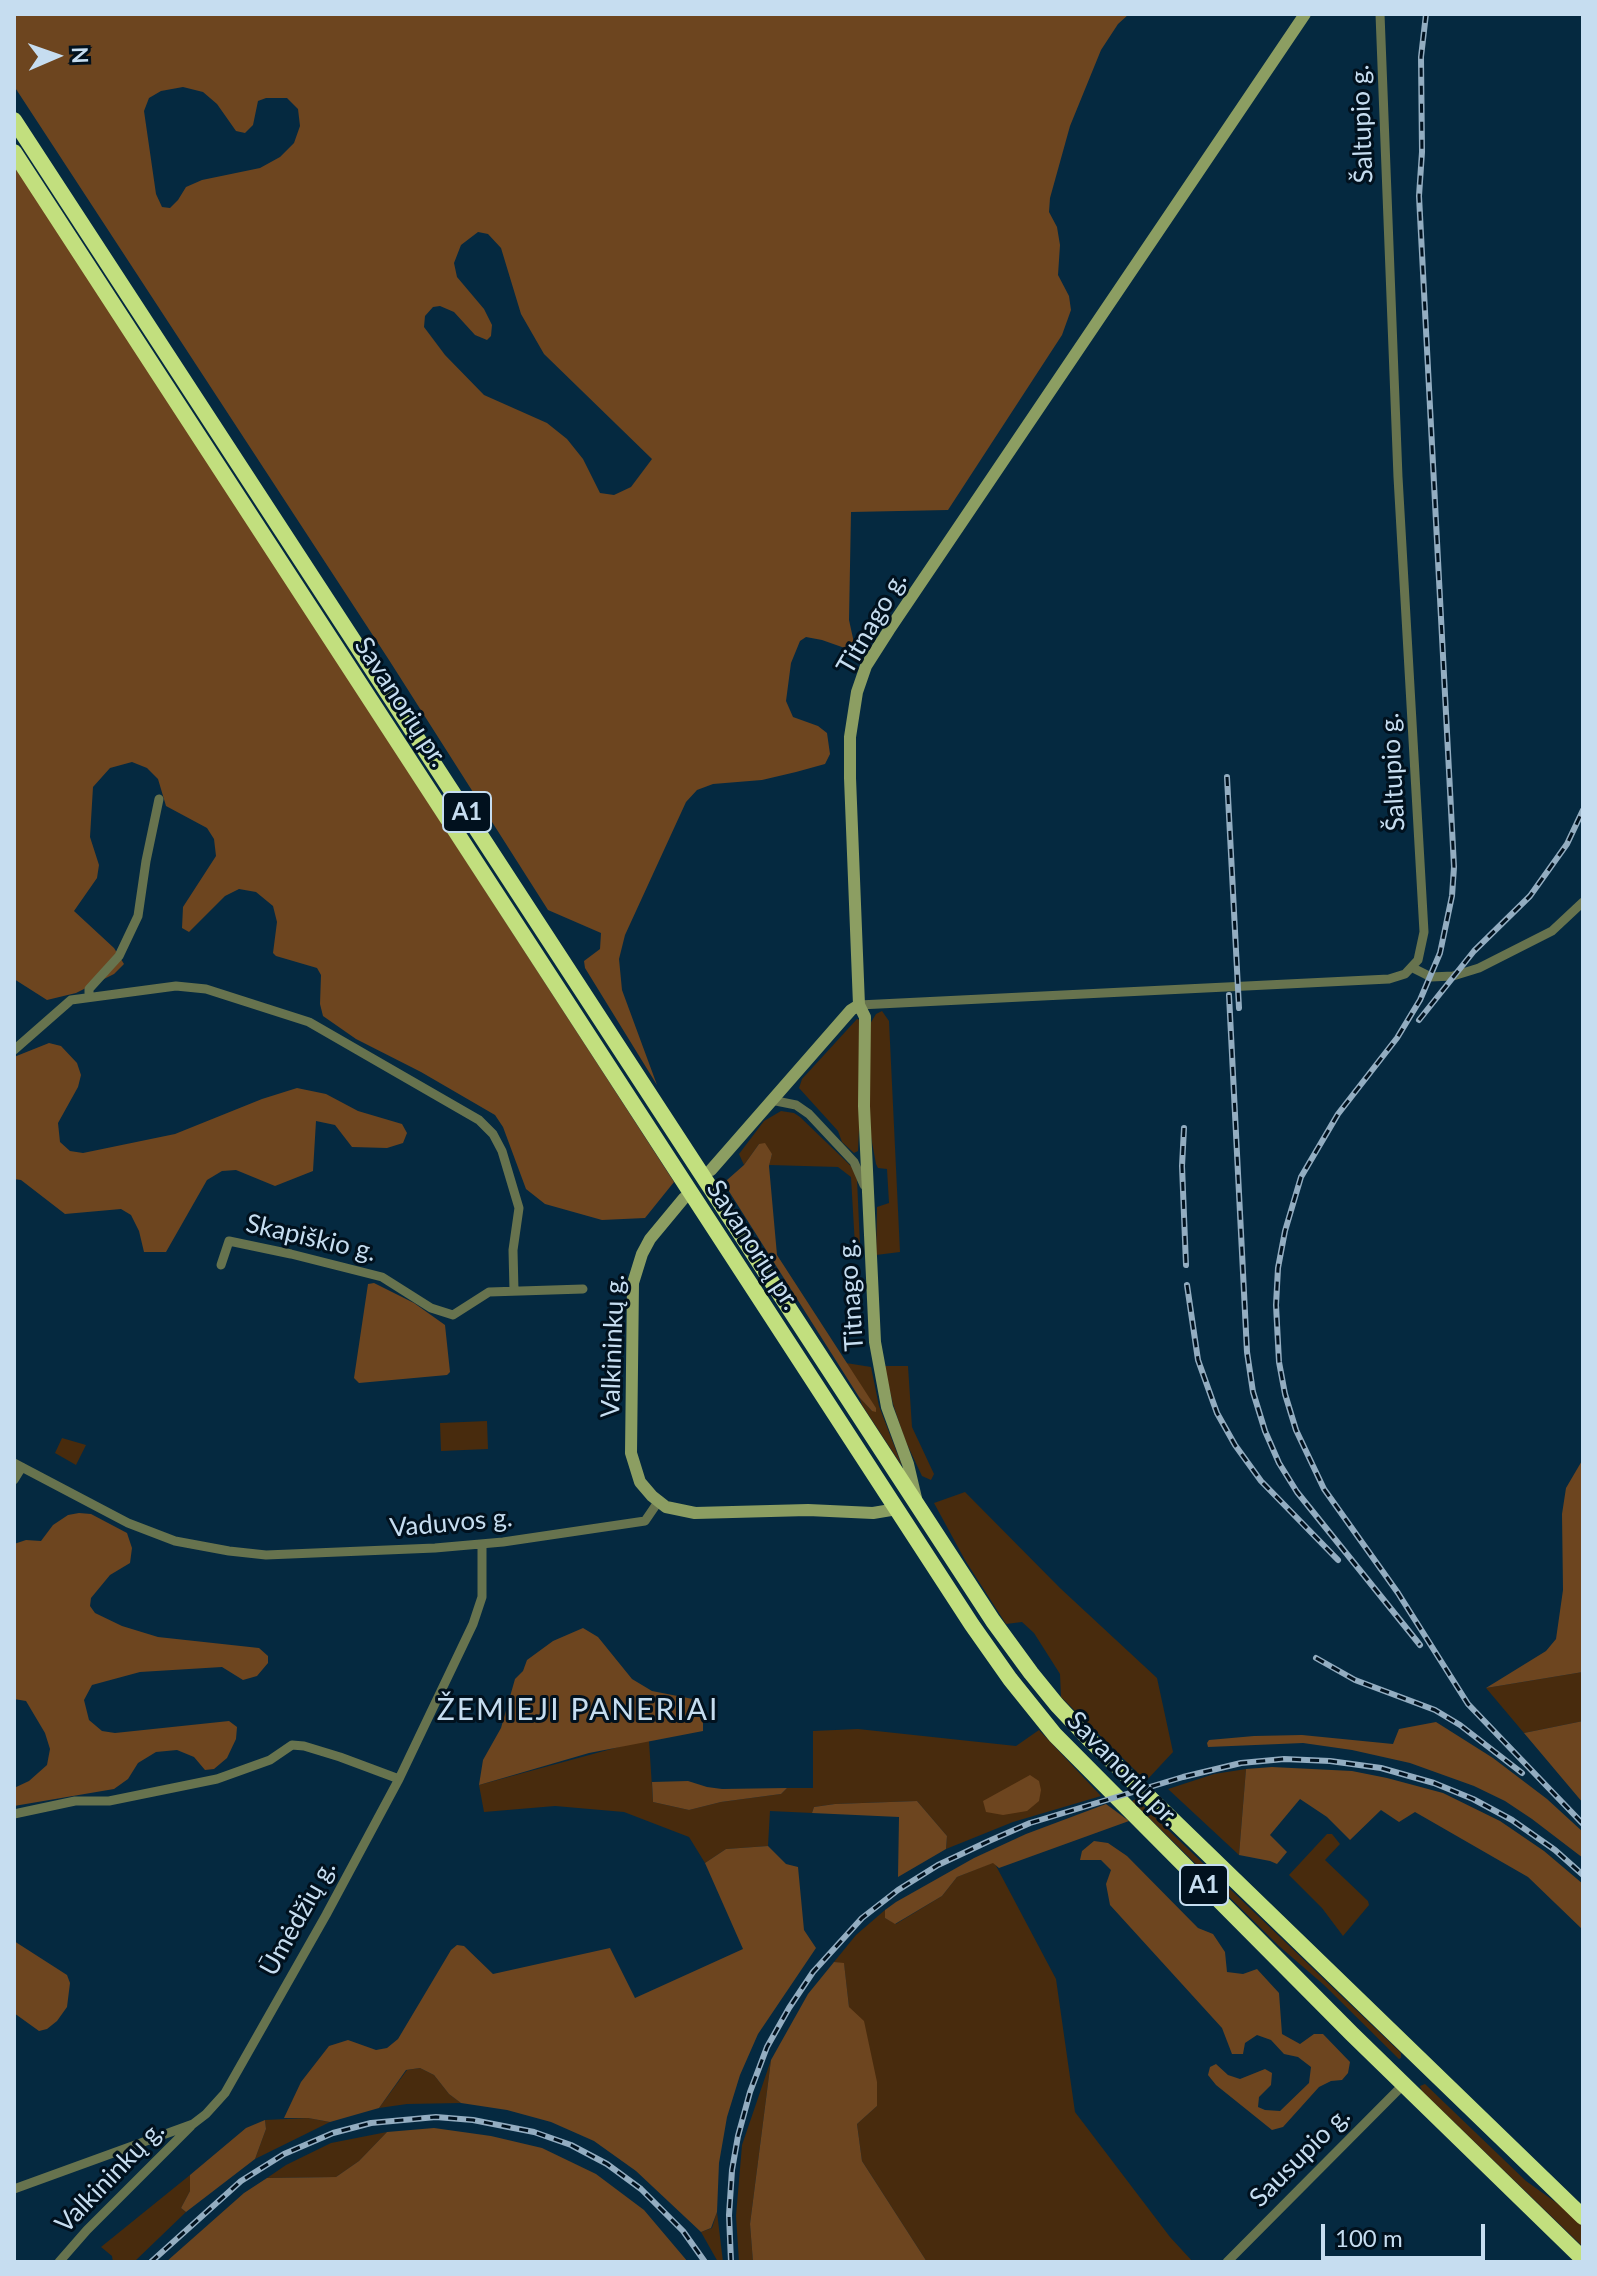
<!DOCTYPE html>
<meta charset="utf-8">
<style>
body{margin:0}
#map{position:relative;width:1597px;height:2276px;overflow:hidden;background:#052940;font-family:Lato,sans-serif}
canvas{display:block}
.frame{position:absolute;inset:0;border:16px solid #c6ddf0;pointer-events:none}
.north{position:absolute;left:16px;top:16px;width:80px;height:80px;-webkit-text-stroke:6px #01111e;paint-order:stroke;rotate:88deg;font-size:22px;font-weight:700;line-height:32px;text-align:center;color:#c6ddf0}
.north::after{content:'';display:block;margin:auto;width:28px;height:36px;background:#c6ddf0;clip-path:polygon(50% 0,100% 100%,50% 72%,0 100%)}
.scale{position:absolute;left:1321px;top:2224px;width:164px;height:36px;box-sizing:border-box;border:4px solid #c6ddf0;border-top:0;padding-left:10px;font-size:24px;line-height:28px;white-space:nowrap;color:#c6ddf0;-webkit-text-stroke:6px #01111e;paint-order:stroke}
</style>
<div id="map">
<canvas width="1597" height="2276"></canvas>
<div class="frame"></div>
<div class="north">N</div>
<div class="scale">100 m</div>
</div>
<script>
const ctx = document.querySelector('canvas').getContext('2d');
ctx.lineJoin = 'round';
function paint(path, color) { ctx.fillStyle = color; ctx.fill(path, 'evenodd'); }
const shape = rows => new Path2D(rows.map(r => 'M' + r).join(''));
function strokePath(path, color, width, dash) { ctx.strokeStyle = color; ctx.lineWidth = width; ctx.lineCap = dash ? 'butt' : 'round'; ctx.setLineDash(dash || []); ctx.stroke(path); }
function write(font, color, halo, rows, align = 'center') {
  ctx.font = font + ' Lato,sans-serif'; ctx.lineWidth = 6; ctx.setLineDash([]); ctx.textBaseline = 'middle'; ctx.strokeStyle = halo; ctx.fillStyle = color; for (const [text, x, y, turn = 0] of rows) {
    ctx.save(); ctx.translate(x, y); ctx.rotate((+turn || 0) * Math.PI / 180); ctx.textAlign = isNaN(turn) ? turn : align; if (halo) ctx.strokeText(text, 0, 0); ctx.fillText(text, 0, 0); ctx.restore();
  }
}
paint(shape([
 [882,1011,889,1021,900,1252,876,1255,877,1207,889,1203,887,1169,878,1168,876,1164,869,1126,870,1024,876,1014],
 [857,1019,861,1020,863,1048,858,1151,854,1153,842,1142,838,1131,799,1088,802,1079],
 [781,1111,794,1113,800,1117,853,1168,857,1179,860,1246,855,1246,851,1177,838,1167,769,1165,772,1154,759,1144,744,1165,739,1154,764,1121],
 [846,1363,871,1367,879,1406,902,1466,862,1405,859,1397,872,1411,876,1411],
 [884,1366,908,1366,912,1427,934,1474,931,1480,922,1476,905,1440,893,1404],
 [487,1421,488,1449,441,1451,440,1423],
 [62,1438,86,1445,76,1465,55,1453],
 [965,1492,1060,1588,1157,1678,1173,1752,1146,1781,1061,1697,1060,1674,1034,1633,1022,1622,1006,1624,965,1560,934,1503],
 [1583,1672,1583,1721,1524,1733,1486,1688],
 [858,1729,1016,1746,1039,1730,1101,1796,1013,1822,946,1849,947,1836,917,1801,835,1804,814,1807,812,1813,770,1811,768,1846,726,1849,705,1863,689,1837,624,1812,555,1806,484,1812,479,1785,637,1742,649,1741,653,1802,689,1810,721,1802,781,1794,787,1788,813,1788,813,1731],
 [1246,1769,1239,1855,1168,1789,1214,1774],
 [1136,1799,1401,2053,1401,2058,1399,2059,1324,1985,1279,1946,1132,1801],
 [1327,1834,1332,1834,1340,1844,1325,1860,1368,1901,1369,1905,1343,1936,1322,1908,1289,1875],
 [994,1862,1056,1979,1075,2112,1170,2237,1193,2262,927,2262,862,2161,857,2124,877,2106,849,2007,844,1964,834,1962,856,1935,885,1910,885,1918,896,1924,942,1896,957,1877],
 [771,2060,750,2224,753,2262,739,2262,736,2216,742,2145],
 [420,2068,434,2075,449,2094,461,2103,407,2104,379,2108,407,2070],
 [1425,2084,1526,2181,1561,2206,1583,2227,1583,2247,1422,2091,1420,2086],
 [308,2118,330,2122,255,2159,266,2129,265,2120],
 [387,2132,359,2161,336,2177,267,2178,286,2165,331,2143],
 [190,2175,190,2191,181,2208,186,2212,134,2262,113,2262,112,2256,101,2247],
 [717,2212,723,2262,718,2262,701,2232,712,2228]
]), '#482b0d');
paint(shape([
 [14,14,1129,14,1118,24,1101,50,1070,126,1050,198,1049,212,1057,227,1060,245,1058,275,1069,296,1071,310,1062,335,948,510,851,512,849,620,856,652,822,640,806,637,800,641,791,663,786,701,793,717,818,726,827,733,830,754,825,764,796,772,762,780,713,784,697,790,686,802,625,935,619,959,622,990,657,1085,585,968,584,961,600,949,601,933,548,910,389,660,14,86],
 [183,87,203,92,217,104,236,131,245,133,253,125,258,101,266,98,287,98,298,109,300,126,294,143,280,157,260,168,202,180,186,187,178,200,170,208,162,207,156,194,144,111,149,98,161,91],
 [478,232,488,234,501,248,521,314,544,354,652,459,631,487,614,495,600,493,583,459,567,439,547,423,484,395,445,355,424,327,425,316,433,307,440,306,454,312,475,335,487,340,491,336,492,325,484,309,457,277,454,263,461,245],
 [14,163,674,1182,645,1218,602,1220,545,1204,526,1189,503,1127,495,1115,421,1072,356,1039,323,1016,320,1004,321,975,317,968,276,956,273,953,277,922,273,906,256,892,239,889,225,896,189,932,182,928,183,907,216,856,214,839,207,828,166,806,158,779,147,768,132,762,110,768,93,787,90,837,99,865,97,878,74,911,114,948,124,964,114,974,76,993,47,1000,14,979],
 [49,1043,61,1046,77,1063,81,1075,78,1087,58,1123,60,1142,70,1151,83,1153,175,1134,262,1099,297,1088,326,1094,358,1111,402,1124,407,1133,403,1143,387,1148,352,1147,335,1125,316,1121,313,1171,275,1186,236,1170,222,1171,207,1180,166,1252,144,1252,139,1231,131,1215,121,1209,65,1214,21,1180,14,1179,14,1057],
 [765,1143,772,1154,769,1166,777,1255,876,1408,876,1412,872,1411,859,1397,725,1185,727,1180,744,1165,759,1144],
 [374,1283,414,1303,445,1325,450,1372,447,1375,359,1383,354,1378,368,1284],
 [1583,1459,1583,1672,1486,1688,1546,1651,1556,1639,1563,1590,1562,1514,1566,1488],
 [79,1513,91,1514,127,1533,132,1548,130,1563,110,1575,91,1598,90,1606,95,1613,122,1626,158,1637,259,1648,268,1656,268,1663,257,1676,243,1680,222,1667,140,1672,92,1685,84,1700,89,1720,102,1731,115,1733,229,1721,237,1727,236,1739,227,1758,214,1769,205,1770,194,1757,177,1750,156,1752,138,1763,128,1779,114,1789,14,1806,14,1788,29,1781,47,1765,50,1749,45,1733,26,1701,14,1699,14,1544,26,1540,41,1541,53,1525,68,1515],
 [583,1628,598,1637,632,1679,652,1691,703,1701,703,1731,589,1753,479,1785,483,1760,501,1728,515,1679,523,1671,527,1660,553,1641],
 [1583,1721,1583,1803,1524,1733],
 [1436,1722,1493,1758,1547,1799,1583,1832,1583,1858,1532,1819,1505,1801,1474,1786,1410,1763,1352,1750,1303,1743,1208,1747,1207,1743,1209,1740,1254,1736,1302,1735,1393,1744,1399,1729],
 [1272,1767,1352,1771,1387,1778,1443,1793,1500,1821,1544,1851,1583,1884,1583,1930,1528,1877,1415,1812,1399,1822,1381,1810,1350,1840,1327,1817,1300,1799,1270,1835,1287,1852,1277,1864,1270,1861,1239,1855,1246,1769],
 [1030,1775,1039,1781,1041,1790,1039,1801,1027,1811,1003,1815,986,1812,983,1801],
 [688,1781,707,1787,722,1789,787,1788,781,1794,721,1802,689,1810,653,1802,652,1782],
 [917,1801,947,1836,946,1849,898,1877,899,1817,812,1813,814,1807,835,1804],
 [1106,1804,1129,1821,999,1868,993,1863,957,1877,942,1896,895,1924,885,1918,885,1910,896,1902,974,1858,1026,1834],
 [1094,1841,1108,1843,1127,1856,1198,1928,1213,1934,1225,1952,1227,1972,1243,1974,1257,1969,1279,1993,1282,2034,1300,2044,1314,2034,1323,2034,1350,2062,1348,2073,1342,2080,1331,2081,1319,2087,1283,2127,1272,2130,1216,2085,1208,2075,1210,2067,1216,2064,1228,2075,1240,2079,1265,2069,1272,2073,1271,2085,1259,2097,1258,2107,1265,2110,1280,2111,1309,2083,1311,2067,1298,2057,1284,2054,1271,2040,1257,2035,1245,2043,1243,2054,1232,2054,1222,2028,1110,1905,1106,1884,1111,1870,1101,1860,1080,1860,1082,1851],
 [768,1846,786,1864,798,1867,804,1930,816,1948,758,2034,740,2075,727,2117,719,2163,717,2212,711,2228,701,2232,636,2171,594,2141,551,2122,507,2110,461,2103,449,2094,434,2075,420,2068,406,2070,379,2108,330,2122,308,2118,284,2118,301,2082,329,2046,348,2040,376,2050,387,2048,398,2039,451,1950,457,1945,464,1946,493,1974,610,1948,635,1998,743,1949,705,1863,726,1849],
 [14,1941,67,1975,70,1983,67,2007,57,2021,47,2029,39,2031,14,2013],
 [834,1962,844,1963,849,2007,864,2021,877,2082,877,2106,857,2124,862,2161,927,2262,753,2262,750,2224,771,2060,808,1994],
 [265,2120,266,2129,255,2159,186,2212,181,2208,190,2191,190,2175,246,2128],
 [434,2128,491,2136,542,2148,596,2174,644,2210,688,2262,166,2262,244,2193,267,2178,336,2177,359,2161,387,2132]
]), '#6d451f');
strokePath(shape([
 [1413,968,1431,977,1453,976,1479,968,1552,931,1583,902],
 [89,996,89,989,119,956,138,916,146,861,159,799],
 [859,1005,1389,979,1405,974,1418,960,1424,932,1398,477,1380,14],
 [14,1050,71,1000,176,986,206,989,309,1022,479,1120,493,1134,502,1151,519,1208,513,1250,514,1291],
 [771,1100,796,1105,809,1114,854,1162,864,1185],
 [221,1265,229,1241,291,1254,382,1277,431,1308,453,1315,489,1292,583,1289],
 [14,1463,128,1523,175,1541,229,1551,266,1555,435,1548,503,1542,645,1521,658,1502],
 [14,1480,22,1467],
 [14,1814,75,1801,109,1801,217,1779,270,1760,292,1745,304,1746,340,1757,399,1779],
 [14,2189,193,2124,206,2114,225,2093,326,1915,399,1779,473,1624,482,1597,482,1544],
 [59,2262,87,2230,191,2126],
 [1227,2262,1405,2083]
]), '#67734e', 9);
strokePath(shape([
 [711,1170,851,1010,859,1005],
 [684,1198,650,1239,642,1254,633,1283,631,1453,640,1482,652,1496,666,1507,695,1513,808,1510,873,1513,897,1509],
 [916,1498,908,1464,887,1407,875,1342,864,1106,865,1017,859,1005,850,778,850,737,857,692,866,666,889,630,1305,14]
]), '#8c9e62', 12);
strokePath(shape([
 [14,120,993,1621,1031,1673,1057,1705,1090,1740,1583,2217],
 [14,152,972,1625,1010,1679,1055,1735,1352,2034,1583,2259]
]), '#c2df7e', 16);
const rail = shape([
 [1426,14,1421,57,1422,152,1419,196,1454,867,1452,896,1440,953,1420,1000,1397,1038,1338,1114,1301,1177,1285,1231,1278,1268,1276,1305,1279,1362,1285,1394,1296,1430,1324,1489,1398,1593,1468,1704,1583,1824],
 [1227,777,1239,1008],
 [1229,995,1247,1352,1253,1392,1265,1431,1279,1463,1297,1492,1420,1645],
 [1419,1020,1474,951,1530,896,1567,844,1583,810],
 [1184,1128,1182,1166,1186,1265],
 [1187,1285,1198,1360,1217,1413,1235,1445,1261,1481,1338,1560],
 [1316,1658,1355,1680,1435,1710,1460,1725,1522,1773],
 [151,2262,241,2181,284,2154,333,2133,371,2123,436,2117,473,2120,534,2132,571,2145,607,2164,641,2189,683,2231,705,2262],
 [731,2262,729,2215,732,2170,738,2136,750,2092,767,2047,789,2008,813,1972,862,1918,898,1890,938,1865,989,1841,1030,1823,1183,1777,1241,1763,1284,1759,1330,1761,1381,1768,1434,1783,1473,1799,1512,1820,1555,1850,1583,1875]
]);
strokePath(rail, '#93adc1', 6);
strokePath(rail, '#01111e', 3, [9]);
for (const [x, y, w] of [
 [467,812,48],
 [1204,1885,48]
]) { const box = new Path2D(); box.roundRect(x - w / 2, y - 20, w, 40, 6); ctx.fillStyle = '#01111e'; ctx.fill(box); strokePath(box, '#c6ddf0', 2); }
write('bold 24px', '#c6ddf0', null, [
 ["A1",467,812],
 ["A1",1204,1885]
]);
write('26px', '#c6ddf0', '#01111e', [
 ["Šaltupio g.",1362,124,-92],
 ["Titnago g.",872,623,-60],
 ["Savanorių pr.",401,702,57],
 ["Šaltupio g.",1393,772,-93],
 ["Skapiškio g.",311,1238,13],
 ["Savanorių pr.",753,1245,57],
 ["Titnago g.",851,1295,-94],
 ["Valkininkų g.",613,1346,-88],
 ["Vaduvos g.",451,1523,-5],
 ["Savanorių pr.",1123,1769,46],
 ["Ūmėdžių g.",298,1918,-61],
 ["Sausupio g.",1300,2157,-45],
 ["Valkininkų g.",110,2177,-46]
]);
ctx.letterSpacing = '2px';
write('30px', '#c6ddf0', '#01111e', [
 ["ŽEMIEJI PANERIAI",578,1710]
]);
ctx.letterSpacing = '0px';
</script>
